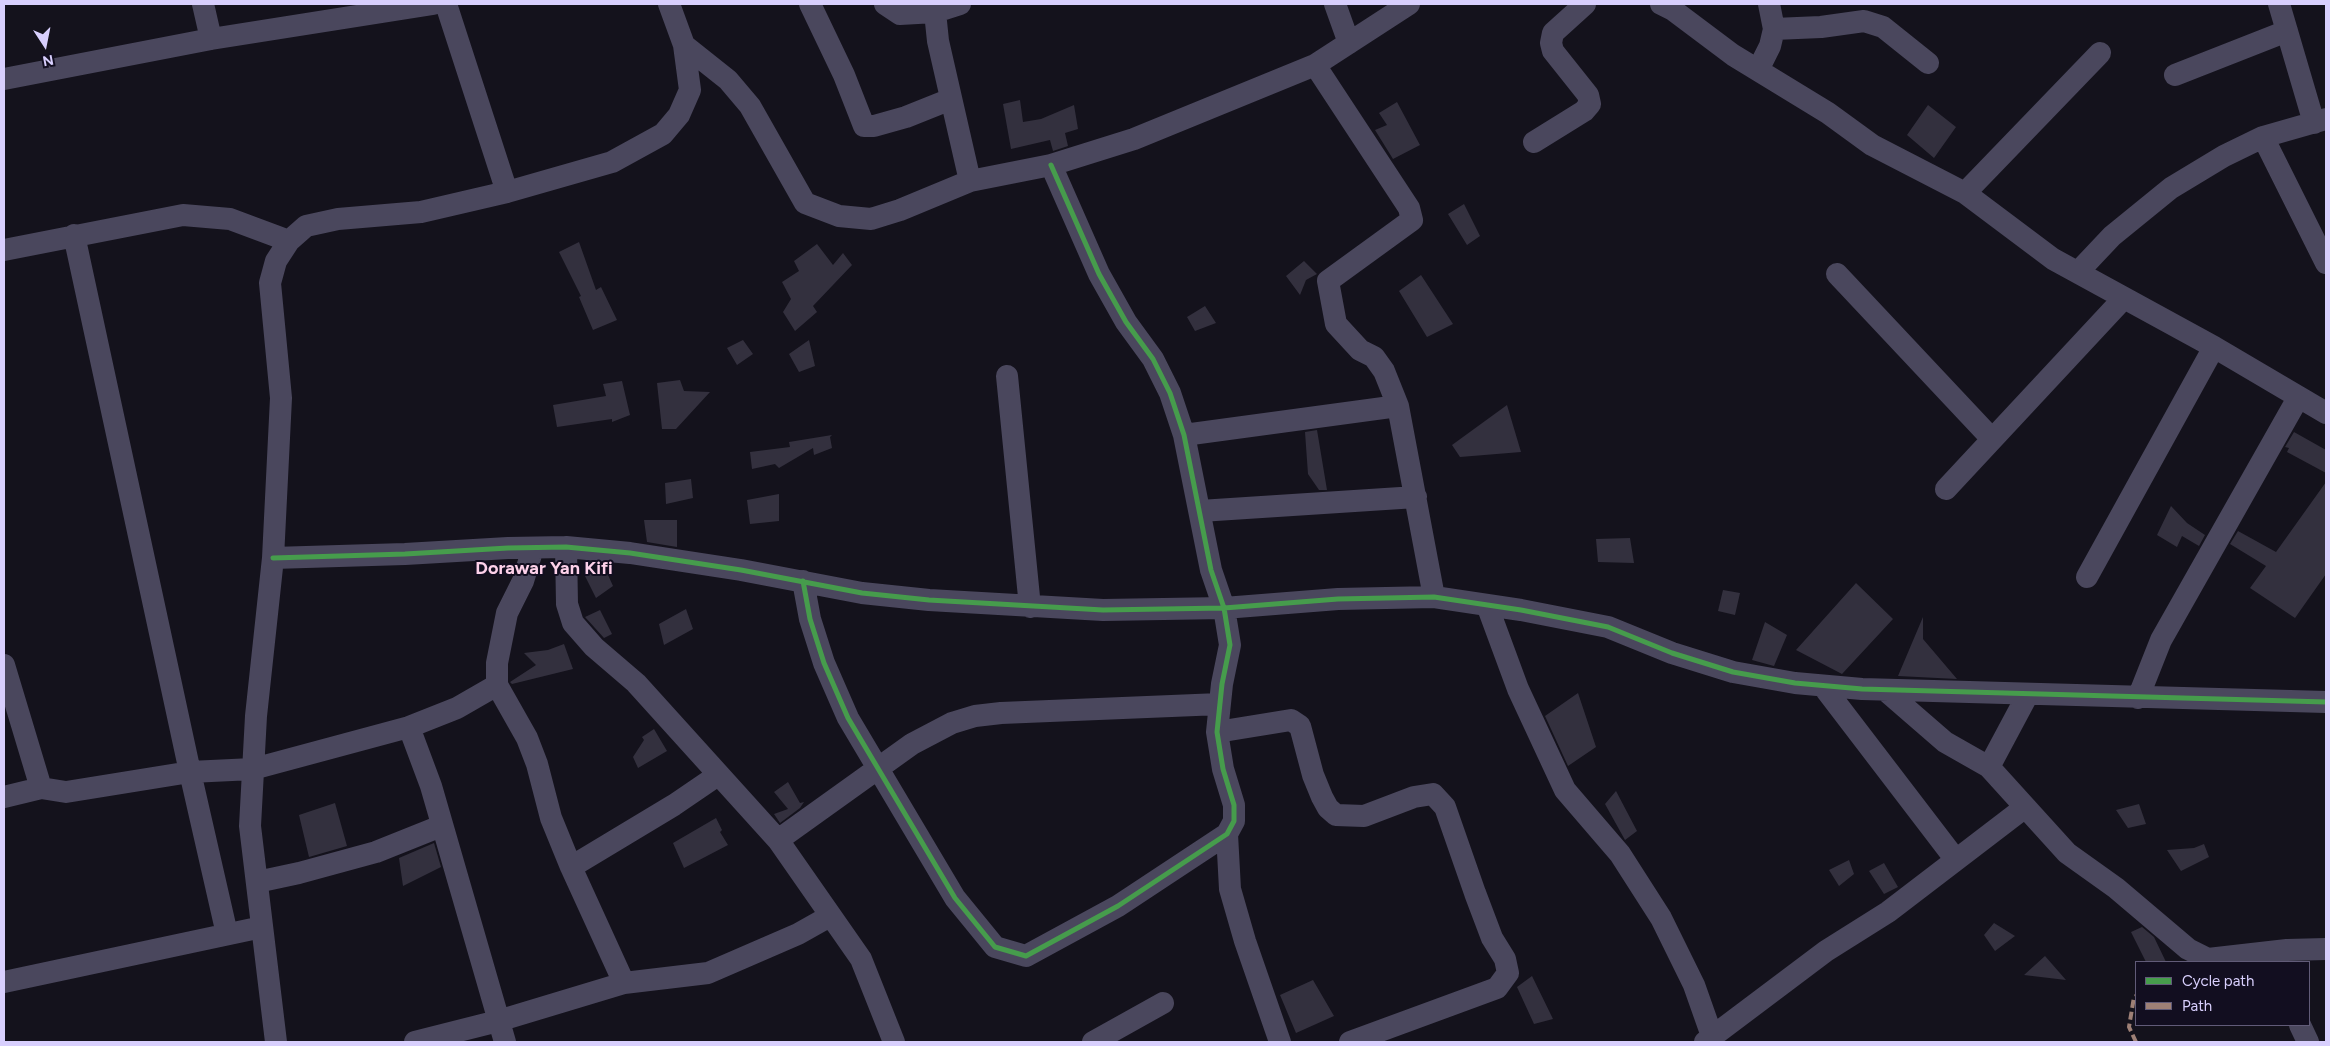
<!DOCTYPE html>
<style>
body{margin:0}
#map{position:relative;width:2330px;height:1046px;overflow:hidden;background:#14121c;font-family:Figtree,sans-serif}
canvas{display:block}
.frame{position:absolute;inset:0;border:5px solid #d8cffd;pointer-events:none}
.legend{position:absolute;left:2135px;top:961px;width:175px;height:65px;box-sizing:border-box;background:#120e20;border:1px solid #615b78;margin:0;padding:6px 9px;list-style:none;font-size:15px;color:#d8cffd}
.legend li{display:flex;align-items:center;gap:10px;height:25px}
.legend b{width:25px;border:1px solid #615b78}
.north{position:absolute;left:20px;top:20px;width:50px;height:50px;-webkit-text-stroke:4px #120e20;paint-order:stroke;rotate:169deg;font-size:14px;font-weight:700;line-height:20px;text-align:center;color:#d8cffd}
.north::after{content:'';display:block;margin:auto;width:18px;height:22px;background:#d8cffd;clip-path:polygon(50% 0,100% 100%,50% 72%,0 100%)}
</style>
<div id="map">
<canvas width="2330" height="1046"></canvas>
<div class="frame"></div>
<ul class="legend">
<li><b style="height:6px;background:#469c4c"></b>Cycle path</li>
<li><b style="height:6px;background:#9e8076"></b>Path</li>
</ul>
<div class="north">N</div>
</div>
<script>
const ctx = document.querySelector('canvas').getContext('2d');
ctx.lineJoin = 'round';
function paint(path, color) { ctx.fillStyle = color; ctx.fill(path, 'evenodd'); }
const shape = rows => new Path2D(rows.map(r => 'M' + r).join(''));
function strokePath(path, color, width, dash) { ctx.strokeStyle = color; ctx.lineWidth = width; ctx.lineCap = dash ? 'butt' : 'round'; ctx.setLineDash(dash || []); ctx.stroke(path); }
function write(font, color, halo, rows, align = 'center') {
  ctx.font = font + ' Figtree,sans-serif'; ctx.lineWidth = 4; ctx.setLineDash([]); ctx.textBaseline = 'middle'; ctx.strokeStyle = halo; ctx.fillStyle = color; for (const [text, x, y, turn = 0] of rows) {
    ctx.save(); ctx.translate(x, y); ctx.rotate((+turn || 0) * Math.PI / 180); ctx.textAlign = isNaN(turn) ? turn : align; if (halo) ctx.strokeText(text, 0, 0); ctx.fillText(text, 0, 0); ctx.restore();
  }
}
paint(shape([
 [1020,100,1023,122,1041,119,1074,105,1078,129,1065,133,1068,146,1053,151,1050,140,1011,149,1003,104],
 [1397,102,1420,145,1393,159,1375,130,1387,125,1379,113],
 [1928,105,1956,127,1934,158,1907,135],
 [1464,204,1480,236,1467,245,1448,214],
 [579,242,596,290,601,287,617,320,593,330,579,297,581,296,559,252],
 [817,244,833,265,843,253,852,265,813,306,817,312,795,331,783,312,791,299,782,282,799,271,794,261],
 [1304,261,1317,274,1306,280,1300,295,1286,276],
 [1421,275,1453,324,1427,337,1399,291],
 [1205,306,1216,323,1195,331,1187,317],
 [743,340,753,354,737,365,727,348],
 [809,340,815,366,799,372,789,354],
 [680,380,684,391,710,392,676,429,662,429,657,383],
 [622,381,630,415,612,422,612,419,557,427,553,405,606,396,603,384],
 [1507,405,1521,452,1460,457,1452,445],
 [1317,430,1327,490,1319,490,1308,474,1305,432],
 [2294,432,2326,450,2326,473,2287,452,2289,448,2285,447],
 [832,435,830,437,832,448,814,455,813,448,779,468,775,464,752,469,750,452,790,447,789,442],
 [691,479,693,498,666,504,665,483],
 [2326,482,2326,574,2295,618,2250,588,2266,566,2230,544,2238,531,2276,552],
 [779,494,779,521,750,524,747,500],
 [2171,506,2187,523,2205,535,2199,546,2182,536,2177,547,2157,535],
 [644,520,677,520,677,547,647,542],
 [1630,538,1634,563,1598,562,1596,539],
 [604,566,613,586,596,598,585,576],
 [1856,583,1893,619,1842,674,1796,650],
 [1723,590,1740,593,1735,615,1718,611],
 [686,609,693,629,664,645,659,624],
 [600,610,612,634,604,638,585,617],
 [1923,617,1923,639,1957,679,1898,676],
 [1765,622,1787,635,1774,666,1752,660],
 [564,644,573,669,512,684,510,682,536,665,524,653,548,650],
 [1578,693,1596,747,1568,766,1545,716],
 [654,729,667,751,638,768,633,757,644,740,642,737],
 [788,782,800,803,804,802,800,808,780,823,774,814,788,809,774,792],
 [1616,791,1637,831,1625,840,1605,804],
 [335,803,347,846,309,857,299,815],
 [2139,804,2146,824,2128,828,2116,810],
 [716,818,722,830,720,832,728,845,684,868,673,843],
 [434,843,441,867,403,886,399,858],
 [2204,844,2209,857,2181,871,2167,850,2194,848],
 [1849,860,1854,874,1839,886,1829,870],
 [1884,863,1898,887,1884,894,1869,871],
 [1994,923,2015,936,1995,951,1984,935],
 [2142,927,2154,937,2166,962,2146,962,2131,932],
 [2045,956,2066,980,2024,975],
 [1532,976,1553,1019,1534,1024,1517,987],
 [1313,980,1334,1016,1296,1033,1280,995]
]), '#33303e');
strokePath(shape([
 [203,4,211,39],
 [446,4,507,192],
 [810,4,844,75,864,126,874,126,906,117,951,99],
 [885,4,900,14,935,12,938,41,970,181],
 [1335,4,1349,43],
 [1661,4,1673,10,1733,55,1828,113,1872,145,1965,193,2053,259,2214,347,2326,413],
 [2279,4,2314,123],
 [935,12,960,4],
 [1774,29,1821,27,1864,21,1883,27,1928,63],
 [684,45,728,80,750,106,805,203,839,216,871,219,900,210,970,181,1051,165,1134,139,1315,65,1409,4],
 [1315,65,1409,208,1412,220,1328,281,1336,324,1360,350,1374,357,1384,371,1398,406,1434,597],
 [1758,70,1770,46,1774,29,1769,4],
 [2175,75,2287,31],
 [4,79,211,39,433,4],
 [2263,137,2326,263],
 [1534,142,1584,111,1590,104,1588,95,1553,51,1551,43,1553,33,1585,4],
 [1965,193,2100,53],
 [74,235,190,772,227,934],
 [4,250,183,215,230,219,289,241],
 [2078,272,2112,236,2171,188,2224,156,2263,137,2326,119],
 [1837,274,1992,439],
 [1007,376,1030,607],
 [1184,435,1398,406],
 [1946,489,2123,299],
 [1200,511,1416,497],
 [566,547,567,604,573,623,594,647,636,683,778,840,861,959,894,1042],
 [533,548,523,581,507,613,497,663,497,685,527,738,537,764,551,818,571,867,624,983],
 [273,558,405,554,508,548,566,547,630,553,741,570,862,593,929,600,1103,610,1224,608,1338,599,1434,597,1521,610,1608,627,1672,653,1733,672,1795,683,1862,689,2326,702],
 [2087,577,2214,347],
 [803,581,810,619,824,663,848,718,955,898,995,947,1026,956,1118,906,1227,834,1234,821,1234,805,1223,769,1217,732,1222,684,1230,645,1224,608,1211,570,1184,435,1170,393,1153,359,1126,322,1099,274,1051,165],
 [1487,605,1518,689,1565,790,1620,854,1661,918,1694,985,1712,1036],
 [4,665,41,788],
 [1823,686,1956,860],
 [1885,690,1945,742,1989,767,2067,853,2116,888,2188,949,2208,959,2287,950,2326,949],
 [2138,698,2161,640,2298,398],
 [409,727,431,786,505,1042],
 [1217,732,1291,720,1300,726,1313,775,1322,797,1328,808,1336,815,1364,816,1414,797,1433,794,1445,807,1475,893,1492,938,1505,959,1508,973,1497,988,1350,1042],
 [1989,767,2028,694],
 [4,797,41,788,66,792,190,772,253,769,409,727,457,708,497,685],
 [1227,834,1230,889,1245,941,1280,1042],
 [778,840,912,744,952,723,975,716,1001,713,1220,704],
 [571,867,674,805,718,775],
 [257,882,299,873,376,852,441,826],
 [4,982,262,927],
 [2300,1025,2308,1042],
 [276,1042,250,826,256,716,273,558,281,398,270,283,276,261,289,241,306,226,338,219,421,212,507,192,612,162,663,134,679,115,690,90,684,45,669,4],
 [415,1042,498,1021,624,983,708,973,798,934,830,916],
 [1093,1042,1163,1003],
 [1705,1042,1826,951,1888,912,2024,808]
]), '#4a475d', 22);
strokePath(shape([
 [2136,1042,2129,1027,2134,997,2136,996]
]), '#9e8076', 4, [8, 4]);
strokePath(shape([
 [273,558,405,554,508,548,566,547,630,553,741,570,862,593,929,600,1103,610,1224,608,1338,599,1434,597,1521,610,1608,627,1672,653,1733,672,1795,683,1862,689,2326,702],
 [803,581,810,619,824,663,848,718,955,898,995,947,1026,956,1118,906,1227,834,1234,821,1234,805,1223,769,1217,732,1222,684,1230,645,1224,608,1211,570,1184,435,1170,393,1153,359,1126,322,1099,274,1051,165]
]), '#469c4c', 5);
write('bold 18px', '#fdd1e9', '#120e20', [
 ["Dorawar Yan Kifi",544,569]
]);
</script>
